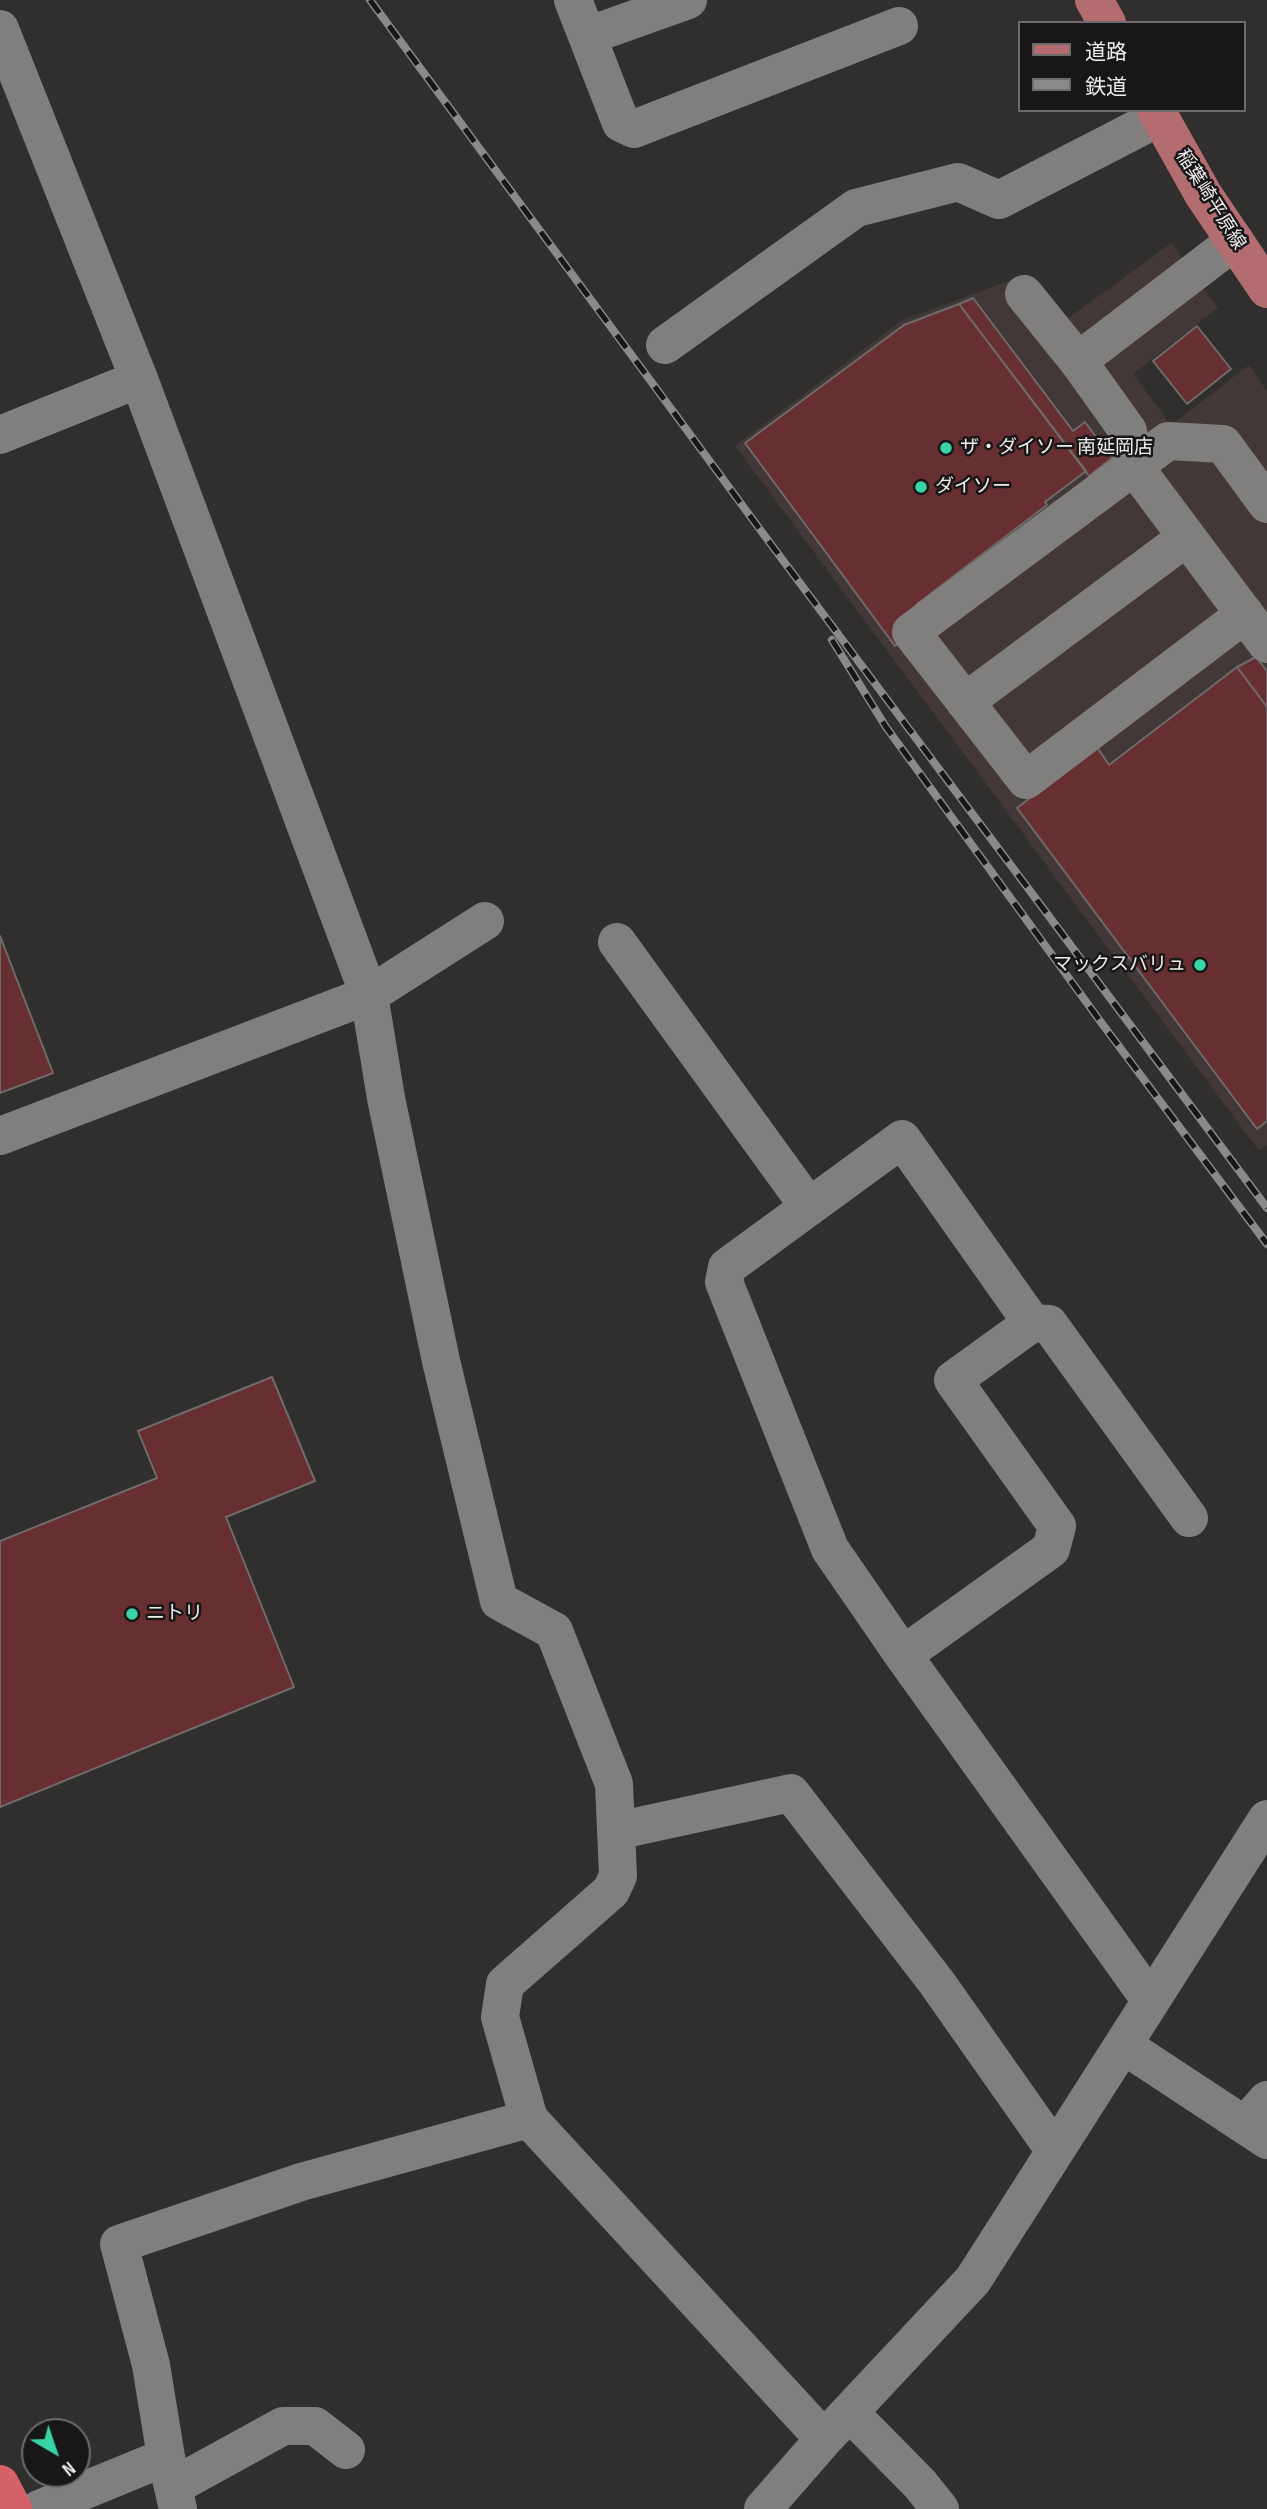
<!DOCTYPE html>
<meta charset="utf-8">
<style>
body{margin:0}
#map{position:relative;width:1267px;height:2509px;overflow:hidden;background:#312e2e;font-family:"Sofia Sans Condensed","Noto Sans JP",sans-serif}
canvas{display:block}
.legend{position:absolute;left:1018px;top:21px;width:228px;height:91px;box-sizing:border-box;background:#181616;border:2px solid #6d6b6b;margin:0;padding:9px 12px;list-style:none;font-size:21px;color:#edebeb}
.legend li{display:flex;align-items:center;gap:14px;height:35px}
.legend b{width:35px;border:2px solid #6d6b6b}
.north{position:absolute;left:21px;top:2418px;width:70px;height:70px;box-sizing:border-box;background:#181616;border:2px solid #6d6b6b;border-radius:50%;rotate:141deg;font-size:19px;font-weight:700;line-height:28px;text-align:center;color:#edebeb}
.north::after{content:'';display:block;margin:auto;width:24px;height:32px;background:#37d4a6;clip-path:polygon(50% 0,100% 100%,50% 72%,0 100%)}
</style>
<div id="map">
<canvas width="1267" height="2509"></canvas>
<ul class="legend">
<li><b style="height:9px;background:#b36d71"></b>道路</li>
<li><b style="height:9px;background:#8b8989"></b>鉄道</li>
</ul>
<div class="north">N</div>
</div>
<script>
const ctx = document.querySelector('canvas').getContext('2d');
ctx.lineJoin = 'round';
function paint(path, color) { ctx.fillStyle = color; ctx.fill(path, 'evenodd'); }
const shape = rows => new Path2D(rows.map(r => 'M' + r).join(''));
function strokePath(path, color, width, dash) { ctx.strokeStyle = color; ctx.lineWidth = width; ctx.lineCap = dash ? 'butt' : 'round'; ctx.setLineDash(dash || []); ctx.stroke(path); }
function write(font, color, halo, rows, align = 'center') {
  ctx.font = font + ' "Sofia Sans Condensed","Noto Sans JP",sans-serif'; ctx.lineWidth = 5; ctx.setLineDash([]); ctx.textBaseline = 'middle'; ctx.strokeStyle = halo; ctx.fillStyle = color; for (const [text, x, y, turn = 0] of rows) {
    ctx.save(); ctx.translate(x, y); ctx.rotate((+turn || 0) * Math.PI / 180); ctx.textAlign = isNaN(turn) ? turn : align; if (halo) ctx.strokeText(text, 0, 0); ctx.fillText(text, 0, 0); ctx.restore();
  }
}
paint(shape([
 [1171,243,1218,308,1133,374,1171,425,1249,365,1267,391,1267,1145,1259,1151,735,446,901,321,1027,274,1063,322]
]), '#423838');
const building = shape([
 [973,298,1073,431,1085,422,1112,458,1089,476,959,304,973,298],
 [959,304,1086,471,1045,502,1047,505,917,604,904,640,895,646,745,443,904,325,959,304],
 [1197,326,1231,369,1187,404,1153,361,1197,326],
 [1256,657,1267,671,1267,707,1237,667,1256,657],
 [1237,667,1267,707,1267,1121,1257,1129,1017,808,1097,747,1109,765,1237,667],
 [0,936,53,1073,0,1093,0,936],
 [272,1377,315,1481,226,1517,294,1687,0,1807,0,1541,157,1478,138,1431,272,1377]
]);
paint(building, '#672f32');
strokePath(building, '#6f6b6b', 2);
strokePath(shape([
 [573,0,621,123,634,129,899,26],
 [0,29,139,379,369,995,386,1098,441,1361,499,1601,554,1631,614,1784,618,1876,611,1891,505,1984,500,2017,529,2119,824,2439],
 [587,36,688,0],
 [1024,294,1078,361,1128,431,1133,465,1267,644],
 [665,345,856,208,958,182,999,200,1160,117],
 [1078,361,1235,241],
 [0,435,139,379],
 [1245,614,1026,780,911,632,1168,441,1223,444,1267,504],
 [965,702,1187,537],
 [617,942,809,1207],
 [0,1136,369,995,485,921],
 [1032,1323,1049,1324,1189,1518],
 [903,1655,1051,1549,1057,1526,953,1380,1032,1323,902,1139,727,1267,724,1282,830,1549,903,1655,1151,2001],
 [616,1831,791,1793,937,1983,1055,2151],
 [1123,2045,1267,2140],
 [1245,2125,1267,2100],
 [850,2413,920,2484,940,2509],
 [174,2486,283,2426,315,2426,346,2450],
 [39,2509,166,2457],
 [178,2509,166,2457,151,2365,119,2244,301,2182,529,2119],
 [763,2509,824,2439,973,2280,1267,1819]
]), '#817e7e', 38);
strokePath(shape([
 [1094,0,1107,23],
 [1156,110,1203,194,1267,289]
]), '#b36d71', 38);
strokePath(shape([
 [0,2484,13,2509]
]), '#d56269', 38);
const rail = shape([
 [370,0,770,543,1267,1208],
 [832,640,886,727,1103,1025,1267,1244]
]);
strokePath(rail, '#8b8989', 8);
strokePath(rail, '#181616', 5, [16]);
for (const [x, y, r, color] of [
 [946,448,7,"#37d4a6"],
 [921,487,7,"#37d4a6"],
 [1200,965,7,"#37d4a6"],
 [132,1614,7,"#37d4a6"]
]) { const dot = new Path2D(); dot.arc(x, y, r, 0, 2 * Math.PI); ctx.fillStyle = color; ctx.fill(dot); strokePath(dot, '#181616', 2.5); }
write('19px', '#edebeb', '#181616', [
 ["稲葉崎平原線",1210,200,58]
]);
write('19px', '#edebeb', '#181616', [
 ["ザ・ダイソー 南延岡店",960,448],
 ["ダイソー",935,487],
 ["マックスバリュ",1186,965,"right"],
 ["ニトリ",146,1614]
], 'left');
</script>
